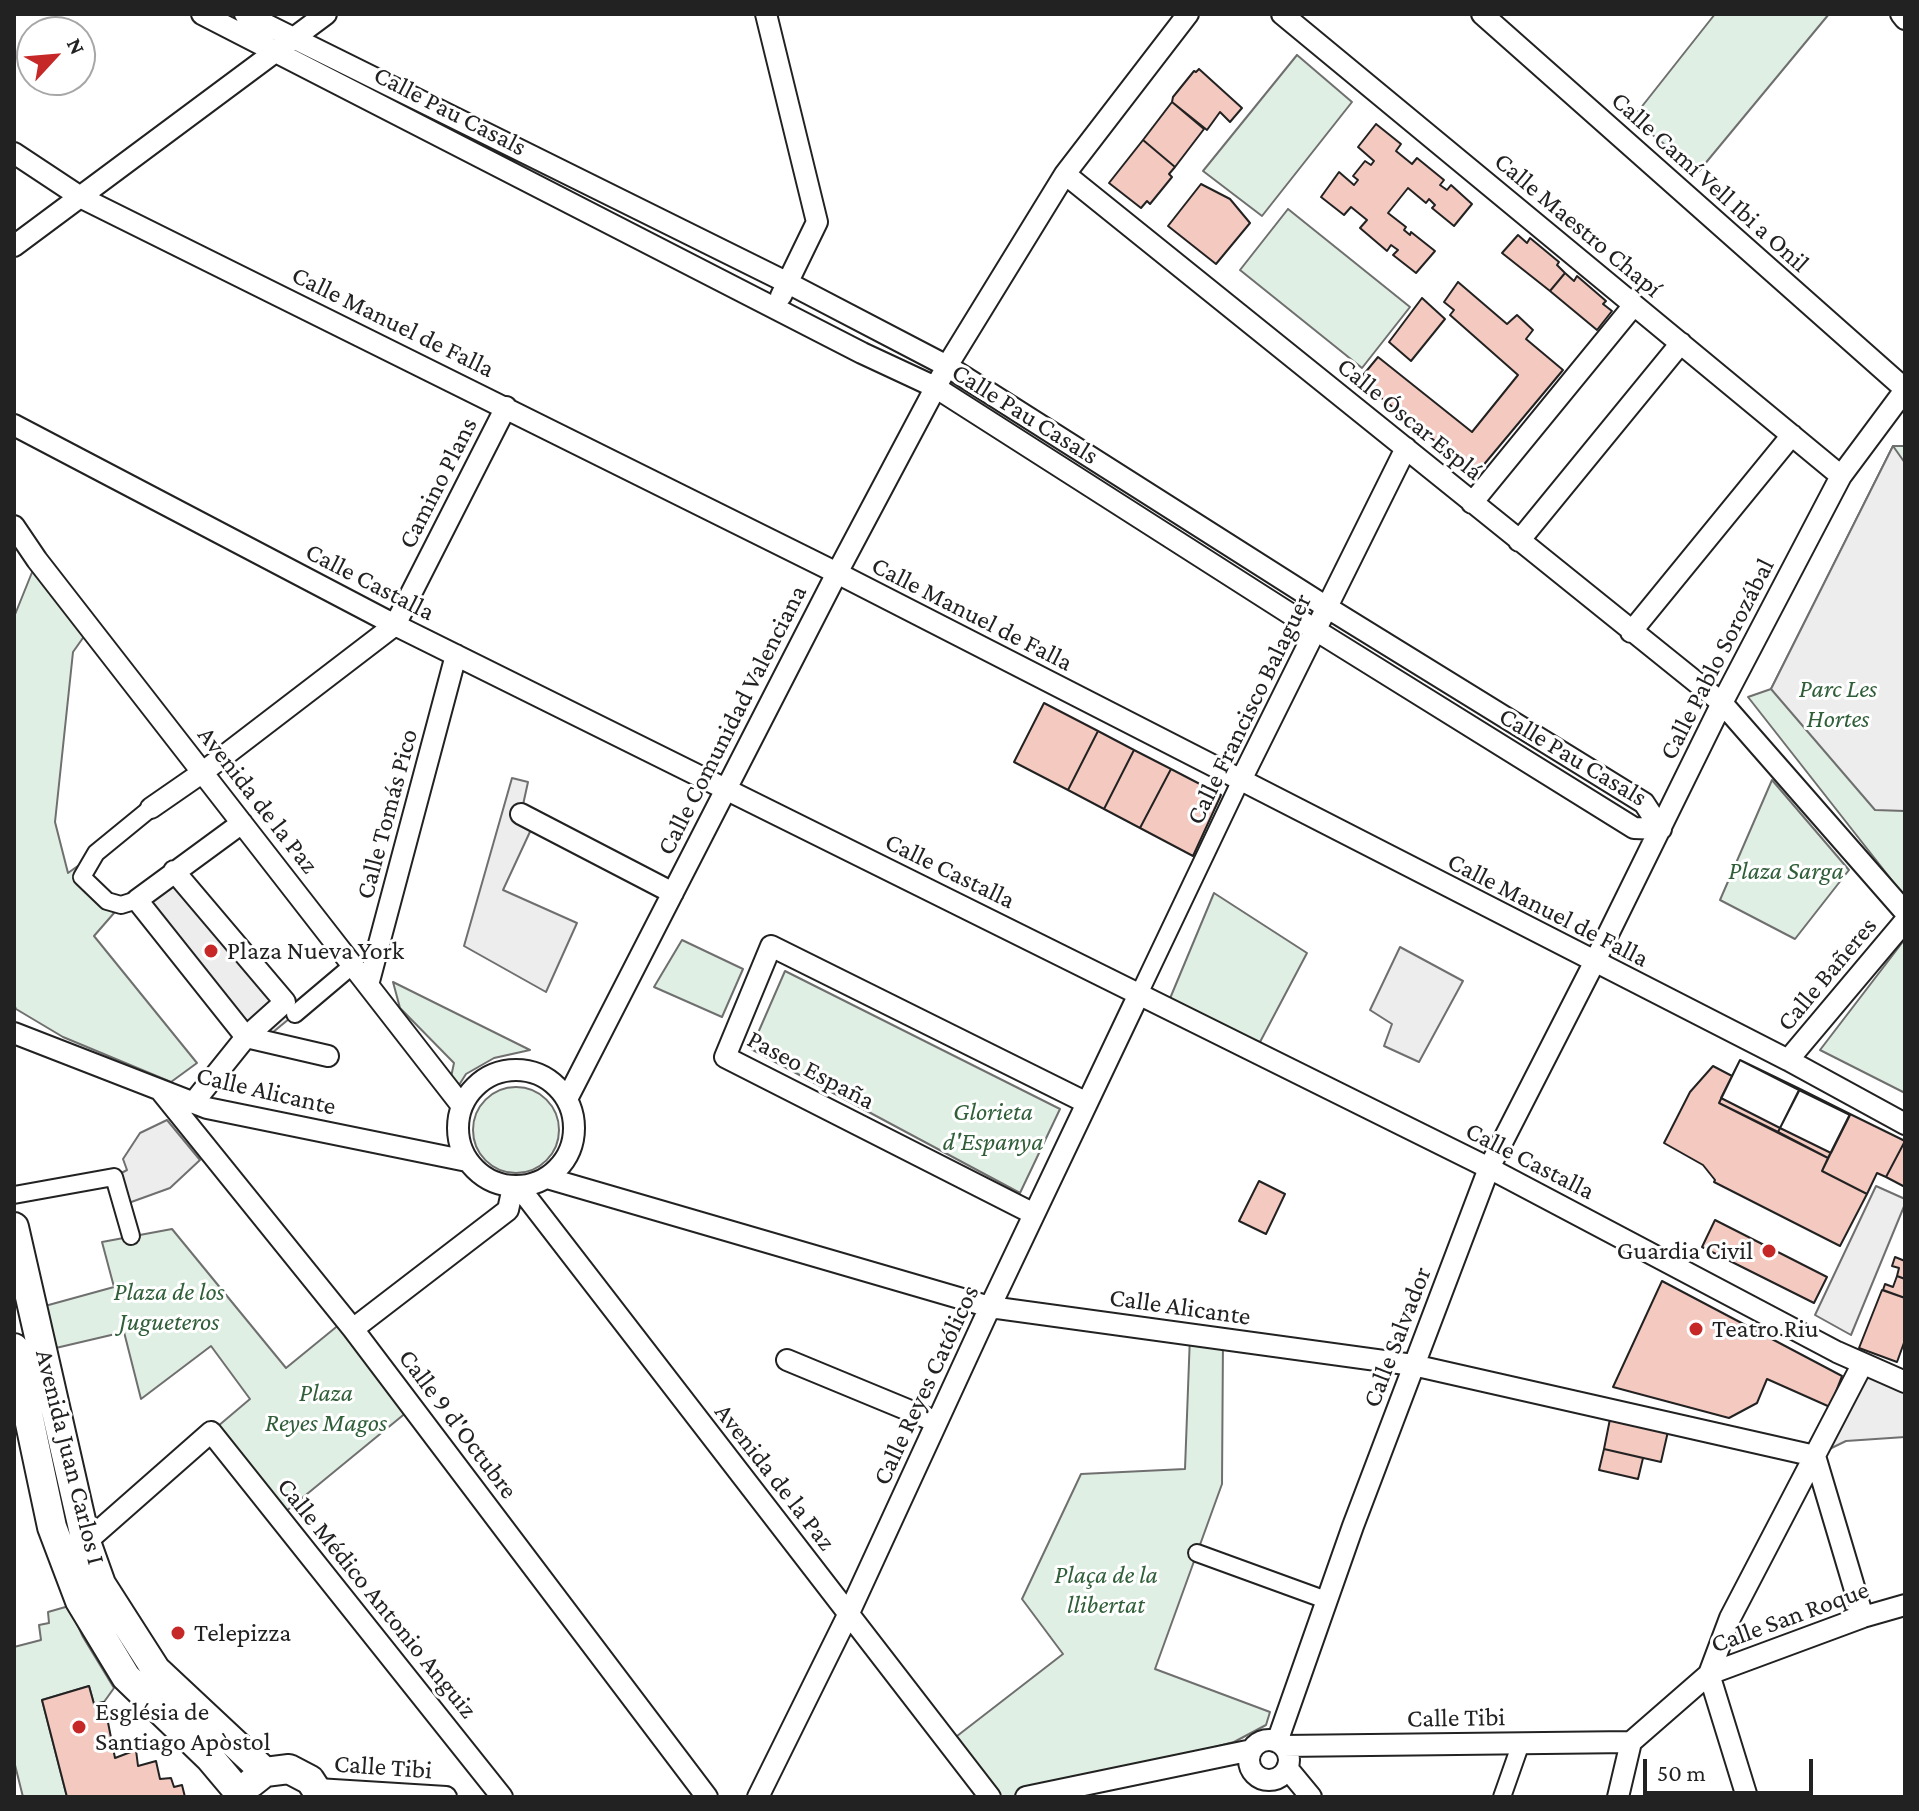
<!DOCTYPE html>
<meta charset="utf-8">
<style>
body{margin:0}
#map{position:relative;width:1919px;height:1811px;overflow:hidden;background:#fff;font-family:"Crimson Pro",serif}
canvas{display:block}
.frame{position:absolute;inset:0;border:16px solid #222;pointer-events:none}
.north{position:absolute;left:16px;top:16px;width:80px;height:80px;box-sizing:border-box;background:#fff;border:2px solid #a7a7a7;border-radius:50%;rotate:64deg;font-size:22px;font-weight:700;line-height:32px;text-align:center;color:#222}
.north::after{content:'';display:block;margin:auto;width:28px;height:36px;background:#c62828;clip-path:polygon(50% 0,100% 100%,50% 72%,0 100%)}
.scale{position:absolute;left:1643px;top:1759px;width:170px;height:36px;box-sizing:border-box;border:4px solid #222;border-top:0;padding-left:10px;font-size:24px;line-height:28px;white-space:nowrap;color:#222;-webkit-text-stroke:6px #fff;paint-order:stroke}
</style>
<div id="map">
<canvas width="1919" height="1811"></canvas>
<div class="frame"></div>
<div class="north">N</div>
<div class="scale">50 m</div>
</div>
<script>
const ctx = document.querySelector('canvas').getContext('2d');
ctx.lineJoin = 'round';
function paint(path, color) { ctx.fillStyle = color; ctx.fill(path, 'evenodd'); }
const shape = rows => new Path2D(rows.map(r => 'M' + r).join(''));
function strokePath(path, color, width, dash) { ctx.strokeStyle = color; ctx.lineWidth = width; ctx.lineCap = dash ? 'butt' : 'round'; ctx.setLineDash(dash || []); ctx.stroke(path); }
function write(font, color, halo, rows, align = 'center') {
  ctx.font = font + ' "Crimson Pro",serif'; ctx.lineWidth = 6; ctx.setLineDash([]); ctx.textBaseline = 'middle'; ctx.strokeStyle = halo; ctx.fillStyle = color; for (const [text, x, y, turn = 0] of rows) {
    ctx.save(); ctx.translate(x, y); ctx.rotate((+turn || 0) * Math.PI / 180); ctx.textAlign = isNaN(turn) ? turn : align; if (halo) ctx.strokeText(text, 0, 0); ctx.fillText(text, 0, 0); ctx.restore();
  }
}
const green = shape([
 [1715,14,1829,14,1699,171,1632,119,1715,14],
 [1297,55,1352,102,1262,216,1203,171,1297,55],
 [1288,209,1410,307,1362,368,1240,270,1288,209],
 [1893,446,1905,446,1905,897,1748,697,1771,689,1893,446],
 [37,560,90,628,73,652,55,822,68,873,96,853,82,877,121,905,94,936,197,1063,171,1082,63,1037,16,1009,14,1004,14,617,37,560],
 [1772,780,1849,870,1795,939,1720,900,1772,780],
 [1214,893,1307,953,1260,1042,1166,1008,1214,893],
 [1905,939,1905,1093,1820,1050,1905,939],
 [682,940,743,969,722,1017,654,987,682,940],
 [785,971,1060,1109,1020,1193,751,1049,785,971],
 [393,982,530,1050,494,1058,466,1074,459,1085,451,1077,454,1063,400,1008,393,982],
 '473 1130a43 43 0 1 1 86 0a43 43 0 1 1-86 0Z',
 [172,1229,286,1368,346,1319,413,1407,279,1517,211,1432,250,1399,211,1346,141,1399,124,1332,43,1351,34,1309,114,1287,102,1242,172,1229],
 [1190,1335,1223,1339,1222,1484,1155,1669,1270,1712,1266,1725,1234,1742,1021,1797,990,1797,948,1743,1063,1654,1022,1599,1081,1474,1185,1469,1190,1335],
 [69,1606,83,1637,114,1688,104,1702,94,1704,89,1686,42,1700,67,1797,23,1797,14,1761,14,1647,41,1640,39,1625,49,1623,48,1612,69,1606]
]);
paint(green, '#e0efe3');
strokePath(green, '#6f6f6f', 2);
const parking = shape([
 [1893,446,1905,463,1905,811,1875,810,1771,689,1893,446],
 [512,778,528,782,521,814,535,821,503,890,577,923,546,992,464,946,512,778],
 [180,869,295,1014,255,1047,137,900,180,869],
 [1400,947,1463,981,1419,1062,1384,1046,1392,1024,1370,1010,1400,947],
 [167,1120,200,1160,170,1188,123,1205,114,1177,127,1170,123,1159,140,1133,167,1120],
 [1876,1186,1905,1199,1905,1204,1851,1335,1815,1315,1876,1186],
 [1862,1365,1905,1383,1905,1437,1846,1441,1815,1456,1862,1365]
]);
paint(parking, '#ededed');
strokePath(parking, '#6f6f6f', 2);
const building = shape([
 [1199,69,1242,108,1230,122,1220,112,1207,130,1172,102,1173,97,1194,71,1196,72,1199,69],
 [1172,102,1204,129,1175,167,1143,140,1172,102],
 [1376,124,1401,144,1396,151,1412,164,1417,158,1444,180,1440,185,1447,190,1451,185,1472,204,1454,226,1432,208,1435,205,1429,199,1426,203,1408,188,1388,213,1406,227,1404,230,1410,235,1411,232,1435,251,1416,273,1393,255,1398,250,1391,245,1387,251,1360,228,1367,220,1351,207,1344,215,1321,197,1339,172,1354,185,1358,180,1353,176,1365,161,1371,165,1374,161,1358,147,1376,124],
 [1143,140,1175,167,1169,174,1172,177,1150,204,1147,201,1141,208,1109,183,1143,140],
 [1201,184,1230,199,1250,223,1216,264,1168,226,1201,184],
 [1518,235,1527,243,1530,238,1559,262,1557,265,1565,273,1550,291,1502,253,1518,235],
 [1565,273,1574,281,1577,276,1606,301,1603,304,1612,311,1597,330,1550,291,1565,273],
 [1458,282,1507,324,1517,315,1533,330,1526,339,1563,370,1476,474,1359,380,1378,357,1472,432,1518,375,1450,315,1454,310,1444,302,1458,282],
 [1422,298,1445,319,1411,361,1389,342,1422,298],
 [1044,703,1098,731,1068,790,1014,762,1044,703],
 [1098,731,1134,750,1104,809,1068,790,1098,731],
 [1134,750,1171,769,1140,828,1104,809,1134,750],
 [1171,769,1221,795,1193,856,1140,828,1171,769],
 [1740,1060,1800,1089,1778,1132,1719,1103,1740,1060],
 [1740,1060,1799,1090,1780,1128,1721,1098,1740,1060],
 [1713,1066,1732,1076,1719,1103,1828,1158,1822,1171,1867,1194,1840,1246,1714,1182,1715,1180,1703,1165,1664,1143,1690,1092,1713,1066],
 [1800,1089,1850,1114,1828,1158,1778,1132,1800,1089],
 [1799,1090,1850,1115,1831,1153,1780,1128,1799,1090],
 [1850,1114,1905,1141,1886,1177,1877,1173,1867,1194,1822,1171,1850,1114],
 [1905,1141,1905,1187,1886,1177,1905,1141],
 [1259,1181,1285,1194,1266,1234,1239,1221,1259,1181],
 [1715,1220,1827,1277,1814,1303,1702,1247,1715,1220],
 [1895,1257,1905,1261,1905,1279,1897,1276,1899,1268,1892,1266,1895,1257],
 [1897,1276,1905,1279,1905,1298,1883,1290,1885,1284,1893,1287,1897,1276],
 [1662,1281,1842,1376,1830,1407,1767,1379,1757,1403,1729,1418,1613,1387,1662,1281],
 [1882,1290,1905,1298,1905,1340,1897,1362,1859,1348,1882,1290],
 [1611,1414,1669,1427,1661,1462,1604,1449,1611,1414],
 [1604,1449,1643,1458,1638,1479,1599,1470,1604,1449],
 [89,1686,94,1704,104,1702,115,1758,136,1750,138,1766,156,1761,160,1779,171,1778,174,1787,182,1785,185,1797,67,1797,42,1700,89,1686]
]);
paint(building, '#f3c9c0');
strokePath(building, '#222', 2);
const pedestrian = shape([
 [137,900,121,905,107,901,82,877,96,853,151,808],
 [1139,994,1240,782],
 [295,1014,353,965],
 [14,1195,114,1177,131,1236],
 [1197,1553,1326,1600],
 [1502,1797,1521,1743]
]);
const minor = shape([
 [202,14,862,353,935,387,1317,631,1634,828,1661,829],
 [245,14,788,283,947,366,1328,608,1644,803,1661,829],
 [766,14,817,222,781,296],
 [1282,14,1841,476],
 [1482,14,1905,389],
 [1901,14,1905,19],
 [14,153,82,198,837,573,1788,1060,1905,1124],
 [1065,174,1722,703,1905,912],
 [14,246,326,14],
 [14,425,395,625,1489,1168,1837,1352,1905,1382],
 [1472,503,1634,305],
 [14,526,37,560,462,1106],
 [1519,541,1681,343],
 [1631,632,1792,435],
 [1240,782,1406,448],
 [151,808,203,772,395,625,506,407],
 [521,814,673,893],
 [242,823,137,900,246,1037,328,1056],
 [174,871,285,1002,246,1037,193,1103],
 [368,985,456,655],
 [14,1033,207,1108,467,1161],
 [1788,1060,1905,921],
 '458 1128a58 58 0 1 1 116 0a58 58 0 1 1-116 0Z',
 [160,1090,353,1329,707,1797],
 [567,1099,837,573,947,366,1065,174,1188,14],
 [547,1178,990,1307,1413,1365,1815,1456],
 [519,1187,990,1797],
 [1034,1214,725,1057,771,946,1087,1103],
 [353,1329,508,1210,513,1187],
 [787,1360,937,1422],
 [1815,1456,1863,1617],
 [86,1542,211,1432,502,1797],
 [1709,1674,1730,1618,1862,1365],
 [1709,1674,1747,1797],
 '1249 1760a20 20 0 1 1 40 0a20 20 0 1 1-40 0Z',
 [1277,1742,1353,1526,1489,1168,1594,963,1722,703,1841,476,1905,390],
 [1283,1746,1631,1742],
 [1287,1768,1311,1797],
 [317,1789,446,1797],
 [758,1797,848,1615,990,1307,1139,994],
 [1026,1797,1252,1750],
 [1618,1797,1631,1742,1709,1674,1863,1617,1905,1605]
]);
const secondary = shape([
 [14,1227,86,1542,101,1584,156,1670,265,1772],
 [14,1348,52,1527,80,1601,126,1677,210,1758,242,1796],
 [251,1783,265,1772,289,1769,310,1780,321,1797]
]);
strokePath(pedestrian, '#222', 20);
strokePath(minor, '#222', 24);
strokePath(secondary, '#222', 32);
strokePath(pedestrian, '#fff', 16);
strokePath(minor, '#fff', 20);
strokePath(secondary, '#fff', 28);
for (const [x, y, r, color] of [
 [211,951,8,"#c62828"],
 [1769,1251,8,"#c62828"],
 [1696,1329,8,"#c62828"],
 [178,1633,8,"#c62828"],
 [79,1727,8,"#c62828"]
]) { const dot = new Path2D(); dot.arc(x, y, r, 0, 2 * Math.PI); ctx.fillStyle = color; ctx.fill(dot); strokePath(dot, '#fff', 3); }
write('26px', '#222', '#fff', [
 ["Calle Pau Casals",450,111,27],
 ["Calle Camí Vell Ibi a Onil",1710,182,42],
 ["Calle Maestro Chapí",1578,225,40],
 ["Calle Manuel de Falla",393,322,26],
 ["Calle Pau Casals",1025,414,32],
 ["Calle Óscar Esplá",1410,419,39],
 ["Camino Plans",438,483,-63],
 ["Calle Castalla",370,582,27],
 ["Calle Manuel de Falla",972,614,27],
 ["Calle Pablo Sorozábal",1717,659,-63],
 ["Calle Francisco Balaguer",1249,709,-64],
 ["Calle Comunidad Valenciana",732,720,-63],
 ["Calle Pau Casals",1573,757,31],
 ["Avenida de la Paz",258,800,52],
 ["Calle Tomás Pico",387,814,-75],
 ["Calle Castalla",950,871,26],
 ["Calle Manuel de Falla",1548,910,27],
 ["Calle Bañeres",1827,974,-50],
 ["Paseo España",811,1070,28],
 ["Calle Alicante",266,1091,13],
 ["Calle Castalla",1530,1161,27],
 ["Calle Alicante",1180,1307,8],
 ["Calle Salvador",1397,1337,-69],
 ["Calle Reyes Católicos",926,1385,-65],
 ["Calle 9 d'Octubre",458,1424,53],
 ["Avenida Juan Carlos I",70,1457,76],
 ["Avenida de la Paz",775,1477,52],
 ["Calle Médico Antonio Anguiz",377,1598,51],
 ["Calle San Roque",1790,1617,-20],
 ["Calle Tibi",1456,1718,-1],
 ["Calle Tibi",383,1767,4]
]);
write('italic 26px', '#2f5e38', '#fff', [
 ["Parc Les",1838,689],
 ["Hortes",1838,719],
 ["Plaza Sarga",1786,871],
 ["Glorieta",993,1112],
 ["d'Espanya",993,1142],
 ["Plaza de los",169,1292],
 ["Jugueteros",169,1322],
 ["Plaza",326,1393],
 ["Reyes Magos",326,1423],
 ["Plaça de la",1106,1575],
 ["llibertat",1106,1605]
]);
write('26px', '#222', '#fff', [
 ["Plaza Nueva York",227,951],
 ["Guardia Civil",1753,1251,"right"],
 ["Teatro Riu",1712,1329],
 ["Telepizza",194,1633],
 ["Església de",95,1712],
 ["Santiago Apòstol",95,1742]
], 'left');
</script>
